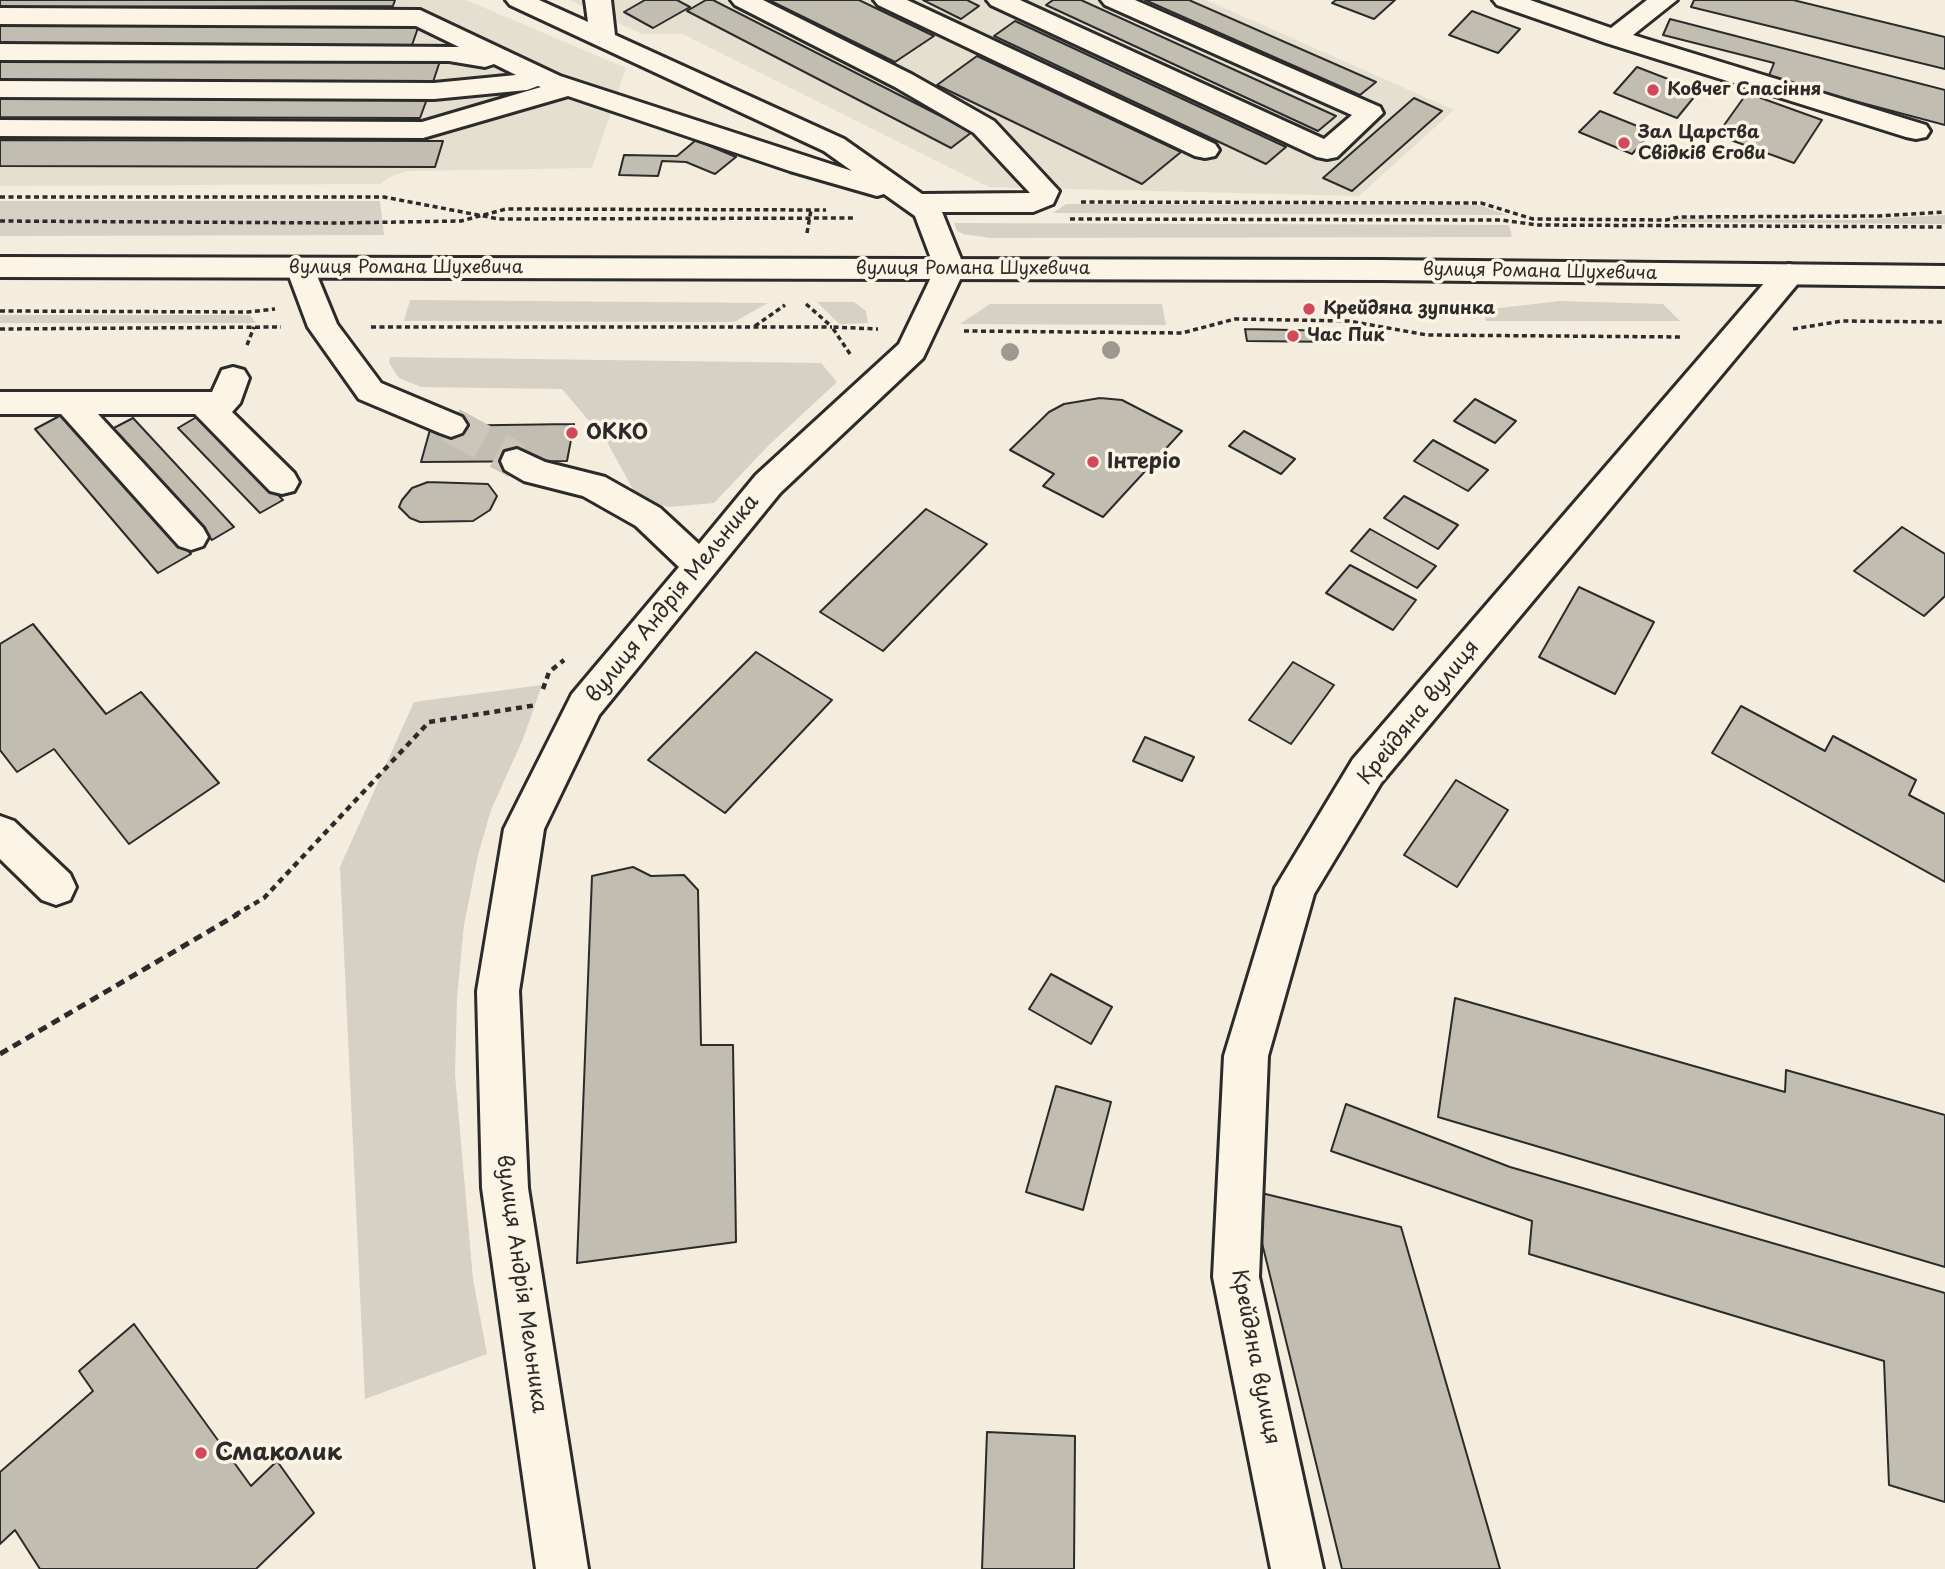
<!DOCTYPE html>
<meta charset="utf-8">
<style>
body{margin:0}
canvas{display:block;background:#f4edde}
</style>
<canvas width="1945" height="1569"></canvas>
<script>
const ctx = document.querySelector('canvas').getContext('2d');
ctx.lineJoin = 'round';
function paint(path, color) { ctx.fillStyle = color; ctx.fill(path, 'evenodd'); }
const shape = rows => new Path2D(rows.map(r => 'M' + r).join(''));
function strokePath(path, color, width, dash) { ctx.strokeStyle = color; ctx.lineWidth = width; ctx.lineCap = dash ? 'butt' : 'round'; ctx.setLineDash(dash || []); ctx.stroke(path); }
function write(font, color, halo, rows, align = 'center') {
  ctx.font = font + ' "Playpen Sans",sans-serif'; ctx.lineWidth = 7; ctx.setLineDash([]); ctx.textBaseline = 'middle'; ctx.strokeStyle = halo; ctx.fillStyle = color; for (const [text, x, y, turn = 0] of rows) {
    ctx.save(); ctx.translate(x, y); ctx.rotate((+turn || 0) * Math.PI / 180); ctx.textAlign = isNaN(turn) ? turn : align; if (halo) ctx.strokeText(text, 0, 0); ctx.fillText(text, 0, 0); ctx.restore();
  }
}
paint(shape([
 [0,0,466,0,626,68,592,168,407,171,394,175,380,184,0,186],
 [569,0,1206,0,1454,110,1359,196,989,187,683,34,642,34]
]), '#e5dfd0');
paint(shape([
 [0,201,380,201,384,235,0,236],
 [1066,204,1479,205,1507,215,1053,213],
 [1945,215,1945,224,1671,222,1679,219,1854,220],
 [954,223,1509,225,1512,237,991,238,963,234,957,231],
 [410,300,768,303,734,322,404,321],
 [1560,301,1663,304,1680,321,1486,321,1482,310],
 [817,302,854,302,866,311,868,323,839,324],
 [990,304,1162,304,1166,325,960,324],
 [0,315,250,315,256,323,0,323],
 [390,357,821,363,837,382,769,445,714,503,669,507,650,502,635,493,607,442,562,389,421,387,399,378,389,363],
 [542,685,523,739,491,810,478,855,464,925,457,998,455,1074,473,1279,487,1354,365,1399,340,867,414,702]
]), '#d6d1c4');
const building = shape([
 [0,0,395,0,393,6,0,7,0,0],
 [645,0,677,0,690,7,653,28,624,12,645,0],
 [706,0,713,0,972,132,951,148,687,11,706,0],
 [769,0,859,0,934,36,895,62,769,0],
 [923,0,967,0,979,6,961,19,923,0],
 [1053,0,1081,0,1336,116,1318,131,1046,5,1053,0],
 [1145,0,1189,0,1376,82,1360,95,1145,0],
 [1336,0,1395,0,1374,19,1332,3,1336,0],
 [1694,0,1793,0,1945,37,1945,69,1691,7,1694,0],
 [1472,11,1520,29,1498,53,1449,35,1472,11],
 [1670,19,1945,90,1945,125,1768,78,1774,63,1663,35,1670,19],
 [1015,21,1286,147,1266,164,994,36,1015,21],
 [0,23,419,25,412,45,0,44,0,23],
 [977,56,1181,152,1142,184,937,85,977,56],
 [0,60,440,61,433,82,0,81,0,60],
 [1637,67,1699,91,1677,118,1614,93,1637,67],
 [1747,93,1822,120,1794,163,1717,135,1747,93],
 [0,98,427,99,420,118,0,117,0,98],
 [1414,98,1442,111,1352,191,1323,178,1414,98],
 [1600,111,1652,132,1632,154,1579,132,1600,111],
 [0,140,443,141,435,167,0,166,0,140],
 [696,140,736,157,715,174,686,162,662,161,658,176,619,175,624,155,677,156,696,140],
 [1245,329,1339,331,1342,342,1247,341,1245,329],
 [1100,398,1122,400,1182,431,1103,517,1043,486,1054,474,1010,450,1049,412,1064,404,1100,398],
 [1475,399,1516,421,1495,443,1454,421,1475,399],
 [67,412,191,554,158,573,35,429,67,412],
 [200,415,283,500,260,513,178,428,200,415],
 [133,418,234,527,212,540,112,429,133,418],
 [574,424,567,461,421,462,431,426,574,424],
 [1244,431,1295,459,1281,474,1229,446,1244,431],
 [1433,440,1488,470,1468,491,1414,461,1433,440],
 [428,482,488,484,497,496,490,510,473,521,420,522,410,518,399,507,402,500,412,488,428,482],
 [1404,496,1458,525,1438,549,1384,518,1404,496],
 [926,509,987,544,883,651,820,612,926,509],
 [1902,527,1945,554,1945,596,1924,616,1854,571,1902,527],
 [1370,529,1436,566,1417,588,1351,551,1370,529],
 [1350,565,1416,600,1393,630,1326,593,1350,565],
 [1579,587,1654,622,1615,694,1539,657,1579,587],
 [33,624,106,714,141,692,219,783,129,844,54,749,17,772,0,750,0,644,33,624],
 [756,652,832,700,725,813,648,760,756,652],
 [1293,662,1334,685,1291,744,1249,720,1293,662],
 [1741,706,1825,751,1833,736,1916,780,1909,795,1945,814,1945,882,1712,753,1741,706],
 [1145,737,1194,757,1182,781,1133,761,1145,737],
 [1456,780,1508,810,1457,887,1404,855,1456,780],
 [633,867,651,876,684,875,698,890,701,1045,733,1045,736,1242,577,1263,592,876,633,867],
 [1051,974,1112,1007,1091,1044,1029,1009,1051,974],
 [1455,998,1785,1092,1786,1070,1945,1115,1945,1267,1438,1117,1455,998],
 [1056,1086,1111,1102,1083,1210,1026,1192,1056,1086],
 [1346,1104,1510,1167,1945,1293,1945,1502,1889,1485,1884,1361,1529,1254,1532,1221,1331,1151,1346,1104],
 [1249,1190,1401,1227,1500,1569,1342,1569,1249,1190],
 [134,1324,251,1486,277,1461,314,1513,256,1569,40,1569,15,1530,0,1544,0,1472,93,1391,79,1371,134,1324],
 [987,1432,1075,1436,1074,1569,982,1569,987,1432]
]);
paint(building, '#c2bdb1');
strokePath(building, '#2b2b2b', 2);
strokePath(shape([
 [451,425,517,461]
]), '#ccc6ba', 36, [36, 18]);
const minor = shape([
 [506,0,539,0,588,22,585,0,611,0,615,35,844,139,922,194,1030,193,974,133,895,87,735,5,731,0,763,0,913,75,994,121,1059,191,1053,204,1033,212,942,212,965,269,923,358,780,493,599,715,544,829,519,991,528,1188,588,1569,536,1569,482,1188,477,991,504,829,510,817,572,694,679,567,636,526,583,496,524,481,505,470,501,461,505,452,517,449,545,462,605,477,660,508,699,544,756,475,899,344,935,269,915,216,884,194,877,196,790,171,568,96,423,138,0,136,0,120,422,122,541,87,538,86,527,90,434,99,0,97,0,81,434,83,516,75,494,64,485,67,449,61,0,60,0,44,459,47,416,26,0,24,0,8,420,10,560,76,852,171,824,151,510,5,506,0],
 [874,0,907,0,1215,144,1219,150,1215,156,1205,158,1195,156,878,5,874,0],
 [987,0,1020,0,1324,139,1352,115,1105,5,1101,0,1135,0,1380,107,1383,113,1337,157,1327,159,1317,157,991,5,987,0],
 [1493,0,1530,0,1611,28,1647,0,1677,0,1633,35,1926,125,1930,131,1926,137,1916,139,1906,137,1606,43,1497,5,1493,0],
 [301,258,311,261,337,324,381,383,462,417,467,425,462,433,451,437,440,433,359,399,308,327,286,268,291,261,301,258],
 [1789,264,1800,267,1804,274,1800,281,1381,783,1314,894,1268,1056,1259,1277,1323,1569,1271,1569,1213,1277,1224,1056,1275,888,1353,759,1778,267,1789,264],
 [233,367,244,370,249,378,240,403,232,412,294,473,299,482,294,491,282,494,270,491,195,414,98,414,203,528,208,537,203,546,191,550,179,546,61,414,0,414,0,392,212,392,222,370,233,367],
 [0,816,14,821,70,874,76,887,70,900,56,905,42,900,0,859,0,816]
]);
const major = shape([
 [0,257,1381,260,1945,266,1945,286,1381,280,0,277,0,257]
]);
strokePath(minor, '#2b2b2b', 6);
strokePath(major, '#2b2b2b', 6);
strokePath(shape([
 [0,197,384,197,499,219,855,218],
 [1081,202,1481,203,1533,219,1666,220,1679,217,1879,216,1945,212],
 [1070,219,1502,220,1537,225,1945,227],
 [0,221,338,223,461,221,506,209,826,210],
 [807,233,811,210],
 [806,304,831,326],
 [0,311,248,312,275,309],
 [755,326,785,305],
 [371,327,832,327],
 [0,329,281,327],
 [1793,329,1842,321,1945,322],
 [964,331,1182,333,1235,319,1349,321,1427,335,1683,337],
 [247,345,254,327],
 [850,354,832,327,878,329]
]), '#2b2b2b', 3.5, [5, 3.5]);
strokePath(shape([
 [543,689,549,672,564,660],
 [235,915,264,898,429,722,537,705]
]), '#2b2b2b', 4.5, [6, 5]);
strokePath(shape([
 [0,1054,238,914]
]), '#2b2b2b', 5, [9, 6]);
paint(minor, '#fcf5e5');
paint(major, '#fcf5e5');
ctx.fillStyle = '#9d9990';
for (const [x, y] of [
 [1111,350],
 [1010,352]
]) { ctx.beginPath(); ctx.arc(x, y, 9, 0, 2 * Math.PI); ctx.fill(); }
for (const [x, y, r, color] of [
 [1653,90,7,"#d1495b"],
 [1624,143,7,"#d1495b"],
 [1309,309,7,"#d1495b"],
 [1293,336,7,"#d1495b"],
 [572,433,7,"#d1495b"],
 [1093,462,7,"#d1495b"],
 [201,1453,7,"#d1495b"]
]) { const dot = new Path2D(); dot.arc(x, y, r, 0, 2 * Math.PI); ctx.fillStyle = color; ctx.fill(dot); strokePath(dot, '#fcf5e5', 2.5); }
write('bold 18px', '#2b2b2b', '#fcf5e5', [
 ["Ковчег Спасіння",1667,90],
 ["Зал Царства",1638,133],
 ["Свідків Єгови",1638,154],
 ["Крейдяна зупинка",1323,309],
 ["Час Пик",1307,336]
], 'left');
write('18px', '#2b2b2b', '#fcf5e5', [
 ["вулиця Романа Шухевича",406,268],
 ["вулиця Романа Шухевича",973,269],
 ["вулиця Романа Шухевича",1540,272,1]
]);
write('bold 21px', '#2b2b2b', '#fcf5e5', [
 ["ОККО",586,433],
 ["Інтеріо",1107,462]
], 'left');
write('21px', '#2b2b2b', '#fcf5e5', [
 ["вулиця Андрія Мельника",673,599,-51],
 ["Крейдяна вулиця",1419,713,-51],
 ["вулиця Андрія Мельника",521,1284,82],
 ["Крейдяна вулиця",1255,1357,79]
]);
write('bold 24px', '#2b2b2b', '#fcf5e5', [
 ["Смаколик",215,1453]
], 'left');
</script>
